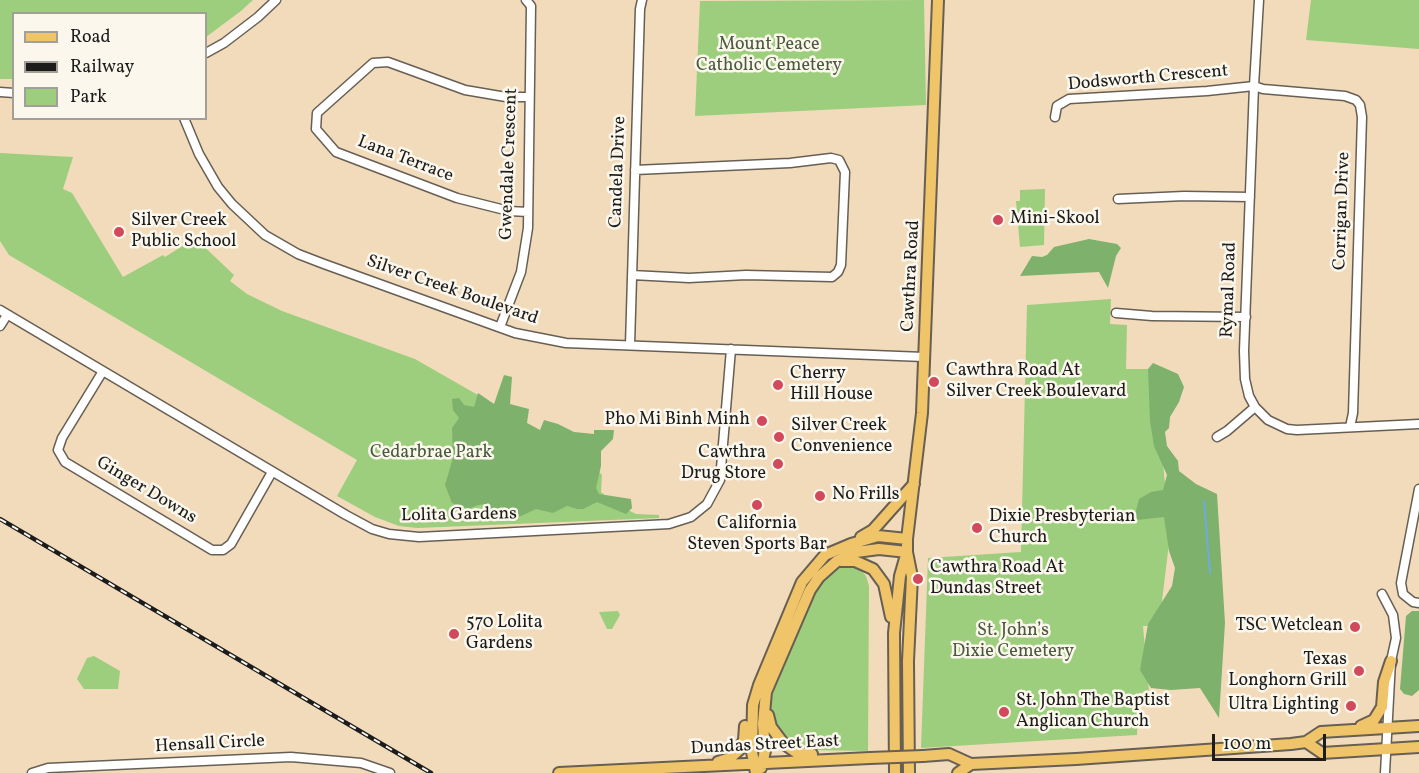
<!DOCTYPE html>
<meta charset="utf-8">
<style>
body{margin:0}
#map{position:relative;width:1419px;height:773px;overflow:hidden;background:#f2dbbb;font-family:Vollkorn,serif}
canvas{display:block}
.legend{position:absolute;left:12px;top:12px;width:195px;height:108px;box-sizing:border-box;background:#fbf7ec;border:2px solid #a29f99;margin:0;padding:8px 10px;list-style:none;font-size:18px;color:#1c1c1c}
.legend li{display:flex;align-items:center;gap:12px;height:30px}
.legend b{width:30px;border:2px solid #a29f99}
.scale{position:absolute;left:1212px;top:734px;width:114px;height:27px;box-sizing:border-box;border:3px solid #1c1c1c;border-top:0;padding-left:8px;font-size:18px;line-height:21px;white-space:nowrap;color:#1c1c1c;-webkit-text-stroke:4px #fbf7ec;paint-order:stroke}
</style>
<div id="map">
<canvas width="1419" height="773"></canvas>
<ul class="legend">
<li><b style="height:8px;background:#f0c469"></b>Road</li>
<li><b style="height:8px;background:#1c1c1c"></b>Railway</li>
<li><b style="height:16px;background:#9dce7d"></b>Park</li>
</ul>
<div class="scale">100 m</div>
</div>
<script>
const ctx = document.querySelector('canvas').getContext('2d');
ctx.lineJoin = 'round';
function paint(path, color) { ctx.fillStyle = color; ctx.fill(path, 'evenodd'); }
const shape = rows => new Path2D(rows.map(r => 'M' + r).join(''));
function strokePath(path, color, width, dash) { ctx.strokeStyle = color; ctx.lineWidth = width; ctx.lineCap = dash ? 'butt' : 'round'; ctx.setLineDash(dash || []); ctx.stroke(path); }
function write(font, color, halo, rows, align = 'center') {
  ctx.font = font + ' Vollkorn,serif'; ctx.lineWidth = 5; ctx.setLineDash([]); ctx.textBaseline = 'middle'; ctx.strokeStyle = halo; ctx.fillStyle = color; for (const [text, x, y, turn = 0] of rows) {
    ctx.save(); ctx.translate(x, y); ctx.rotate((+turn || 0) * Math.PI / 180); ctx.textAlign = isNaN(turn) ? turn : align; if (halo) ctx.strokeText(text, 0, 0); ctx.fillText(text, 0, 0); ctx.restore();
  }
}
paint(shape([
 [0,0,253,0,241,11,206,37,206,14,14,14,13,79,0,79],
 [924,0,926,105,695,116,700,1],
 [1311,0,1419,0,1419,49,1306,40],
 [0,153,73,157,63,189,72,193,123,277,163,255,165,257,195,238,234,275,230,281,247,294,282,311,415,359,581,454,602,475,601,492,614,503,636,514,659,515,659,518,417,528,399,526,375,517,337,496,357,460,9,255,0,241],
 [1045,189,1044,245,1020,247,1016,201,1020,201,1020,190],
 [1111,299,1110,324,1127,325,1126,369,1154,369,1167,504,1173,510,1159,626,1143,626,1149,692,1139,693,1137,735,921,748,928,558,1021,552,1027,305],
 [851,565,859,568,866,576,869,586,868,751,805,750,794,745,779,733,771,713,771,700,774,690,816,591,823,579,840,566],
 [618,611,620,615,612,629,607,629,599,612],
 [94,656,120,671,118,689,84,689,77,679,87,658]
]), '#9dce7d');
paint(shape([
 [1089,239,1117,244,1121,248,1116,256,1108,288,1099,272,1020,276,1032,256,1042,257,1047,255,1054,247],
 [1153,363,1178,374,1184,387,1179,402,1170,417,1169,428,1165,432,1167,446,1178,461,1179,471,1196,484,1217,494,1225,623,1219,718,1200,688,1171,690,1151,688,1140,670,1148,624,1172,586,1175,568,1169,551,1164,517,1137,520,1136,511,1139,499,1151,492,1163,490,1167,475,1154,446,1150,421,1148,369],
 [504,375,512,377,510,404,529,409,527,423,540,430,544,420,558,424,574,432,594,434,594,430,614,430,613,439,601,451,601,466,596,488,599,494,631,499,632,508,626,514,597,502,583,509,577,509,567,506,553,513,536,509,519,517,506,513,497,515,486,504,478,505,468,509,452,503,445,485,453,458,452,428,459,418,453,410,452,399,459,398,464,405,474,407,478,393,494,404],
 [1412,611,1419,611,1419,690,1412,696,1404,694,1400,689,1406,616]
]), '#7eb16c');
strokePath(shape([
 [1204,501,1210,573]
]), '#70aae0', 2);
const minor = shape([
 [1259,0,1254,86,1244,351,1245,379,1249,396,1255,407,1268,420,1287,429,1297,430,1419,424],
 [206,53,224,43,258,17,276,0],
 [0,92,14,93],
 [1055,117,1057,106,1069,99,1207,91,1254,86,1263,89,1345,96,1356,100,1360,105,1362,117,1353,413,1350,427],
 [184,118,199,154,218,187,232,204,265,235,298,254,324,264,515,333,566,343,924,357],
 [1118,199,1184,196,1250,197],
 [528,212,509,211,457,198,336,152,316,129,317,113,373,63,388,62,465,90,506,97,529,97],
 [632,275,689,278,746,275,832,277,838,272,841,265,845,172,839,160,831,158,790,163,635,170],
 [0,310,346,515,372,529,389,534,419,537,669,524,691,517,707,504,720,480,731,349],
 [1116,313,1152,316,1246,317],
 [0,326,7,315],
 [500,327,521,272,528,228,531,6,526,0],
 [630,345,640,9,642,0],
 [103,371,62,438,58,450,65,462,212,550,223,550,231,544,272,472],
 [1217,437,1227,431,1255,407],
 [1419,489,1401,583,1403,594,1413,602,1419,603],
 [1382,594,1393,615,1396,638,1391,661,1385,773],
 [32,773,48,768,291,757,361,763,390,773]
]);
const major = shape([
 [861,537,873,530,914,484],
 [841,561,855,561,873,569,884,584,891,617],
 [768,715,771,727,783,743,797,753,812,754],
 [1361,726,1374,720,1382,707,1384,682,1391,661],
 [1306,742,1322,753,1419,747],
 [923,756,949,754,971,764,1076,759,1291,744,1306,742,1321,732,1419,726],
 [718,762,730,758,739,750,744,740,745,726],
 [761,768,765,751,763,724,766,692,810,590,819,577,837,561,856,552,879,549,907,552],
 [559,773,870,758],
 [756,773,752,752,753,705,759,685,802,582,825,555,851,544,878,536,907,539],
 [895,773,894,633,900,576,906,555],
 [909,773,908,661,912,577,907,552,907,539,922,413,938,0],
 [958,773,971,764]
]);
strokePath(minor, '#675f54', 11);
strokePath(major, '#675f54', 14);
strokePath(minor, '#fff', 8);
strokePath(major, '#f0c469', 10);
const rail = shape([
 [0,519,431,773]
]);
strokePath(rail, '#1c1c1c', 4.5);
strokePath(rail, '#fbf7ec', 2, [7]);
const majorBridge = shape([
 [870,758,923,756]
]);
strokePath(majorBridge, '#675f54', 14, []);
strokePath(majorBridge, '#f0c469', 10);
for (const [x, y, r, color] of [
 [998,220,6,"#d1495b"],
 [119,232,6,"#d1495b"],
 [934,382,6,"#d1495b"],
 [778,385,6,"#d1495b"],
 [762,421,6,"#d1495b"],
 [779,437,6,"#d1495b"],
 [778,464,6,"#d1495b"],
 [820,496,6,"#d1495b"],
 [757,505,6,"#d1495b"],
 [977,528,6,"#d1495b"],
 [918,579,6,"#d1495b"],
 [1355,627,6,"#d1495b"],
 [454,634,6,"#d1495b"],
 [1359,671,6,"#d1495b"],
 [1351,706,6,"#d1495b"],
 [1004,712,6,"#d1495b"]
]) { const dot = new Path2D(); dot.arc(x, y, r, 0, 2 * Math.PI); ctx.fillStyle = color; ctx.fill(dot); strokePath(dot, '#fbf7ec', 2); }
write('18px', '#495a3e', '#fbf7ec', [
 ["Mount Peace",769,46],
 ["Catholic Cemetery",769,67],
 ["Cedarbrae Park",431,454],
 ["St. John’s",1013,632],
 ["Dixie Cemetery",1013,653]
]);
write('18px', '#1c1c1c', '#fbf7ec', [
 ["Dodsworth Crescent",1148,79,-5],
 ["Lana Terrace",405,160,21],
 ["Gwendale Crescent",510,164,-88],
 ["Candela Drive",619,172,-88],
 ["Corrigan Drive",1343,211,-88],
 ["Cawthra Road",912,276,-87],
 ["Rymal Road",1230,290,-88],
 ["Silver Creek Boulevard",452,291,19],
 ["Ginger Downs",146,491,31],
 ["Lolita Gardens",459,516,-1],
 ["Hensall Circle",210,745,-3],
 ["Dundas Street East",765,746,-3]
]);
write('18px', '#1c1c1c', '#fbf7ec', [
 ["Mini-Skool",1010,220],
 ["Silver Creek",131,222],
 ["Public School",131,243],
 ["Cawthra Road At",946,372],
 ["Silver Creek Boulevard",946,393],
 ["Cherry",790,375],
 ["Hill House",790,396],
 ["Pho Mi Binh Minh",750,421,"right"],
 ["Silver Creek",791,427],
 ["Convenience",791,448],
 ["Cawthra",766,454,"right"],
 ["Drug Store",766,475,"right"],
 ["No Frills",832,496],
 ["Dixie Presbyterian",989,518],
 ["Church",989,539],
 ["California",757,525,"center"],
 ["Steven Sports Bar",757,546,"center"],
 ["Cawthra Road At",930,569],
 ["Dundas Street",930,590],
 ["570 Lolita",466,624],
 ["Gardens",466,645],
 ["TSC Wetclean",1343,627,"right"],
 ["Texas",1347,661,"right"],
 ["Longhorn Grill",1347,682,"right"],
 ["St. John The Baptist",1016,702],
 ["Anglican Church",1016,723],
 ["Ultra Lighting",1339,706,"right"]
], 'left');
</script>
